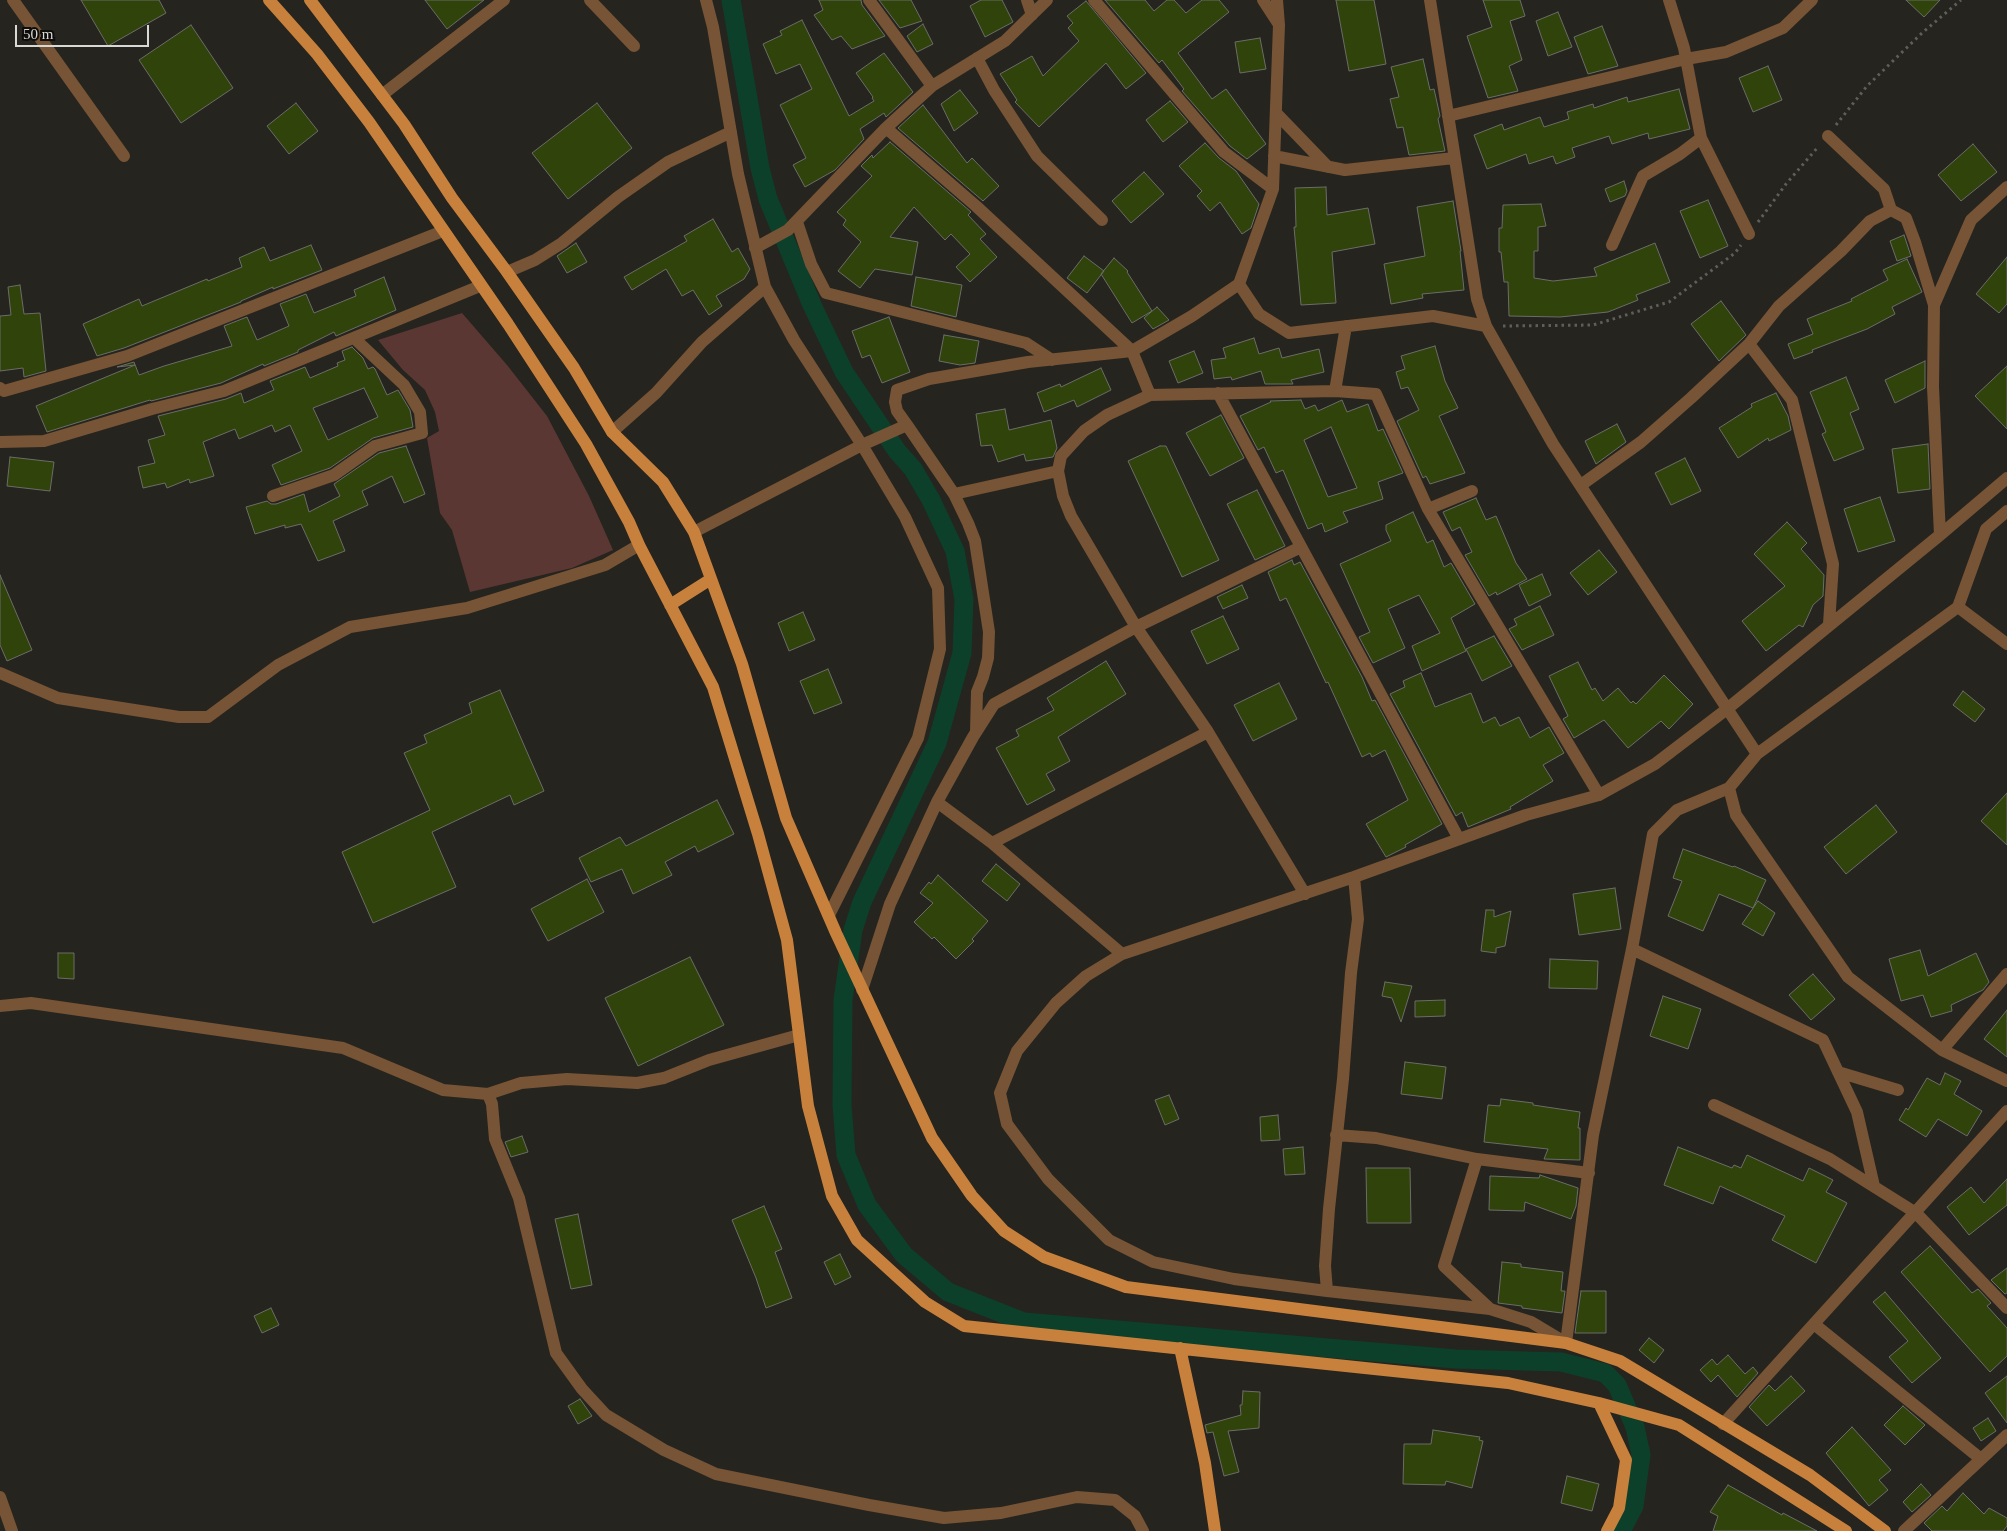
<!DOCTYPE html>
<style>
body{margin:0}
#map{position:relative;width:2007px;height:1531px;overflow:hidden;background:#26241f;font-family:Georgia,serif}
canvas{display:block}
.scale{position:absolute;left:15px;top:25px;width:134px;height:22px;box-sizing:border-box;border:2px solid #d8d8d4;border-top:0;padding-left:6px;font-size:15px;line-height:18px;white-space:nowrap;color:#d8d8d4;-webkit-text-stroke:4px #0e0d0b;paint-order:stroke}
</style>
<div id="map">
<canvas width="2007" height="1531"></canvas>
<div class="scale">50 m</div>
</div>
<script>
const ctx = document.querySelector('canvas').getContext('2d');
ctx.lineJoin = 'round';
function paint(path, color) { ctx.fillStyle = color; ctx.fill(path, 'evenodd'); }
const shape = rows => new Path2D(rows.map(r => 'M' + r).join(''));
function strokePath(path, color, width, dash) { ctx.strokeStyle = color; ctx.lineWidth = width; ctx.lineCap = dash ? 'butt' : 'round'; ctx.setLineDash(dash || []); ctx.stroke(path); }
paint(shape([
 [462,313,507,365,547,416,589,496,613,550,572,568,470,592,452,530,440,513,427,438,439,431,435,412,425,390,403,370,378,340]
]), '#5a3732');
strokePath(shape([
 [731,0,760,168,768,199,812,305,844,372,897,451,913,469,931,500,955,551,964,599,962,653,937,743,862,902,853,930,843,1000,842,1105,846,1155,867,1205,904,1255,948,1292,1024,1322,1456,1359,1561,1362,1605,1373,1617,1385,1635,1427,1641,1455,1634,1506,1621,1531]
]), '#0c402a', 19);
const building = shape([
 [81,0,159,0,166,13,108,46,81,0],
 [425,0,484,0,447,29,425,0],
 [819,0,861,0,862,5,885,36,852,49,841,36,832,40,814,15,823,10,819,0],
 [879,0,911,0,922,21,900,28,879,0],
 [981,0,1002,0,1013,22,985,37,970,6,981,0],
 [1105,0,1145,0,1154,11,1167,0,1174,0,1186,13,1202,0,1219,0,1229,12,1178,53,1212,99,1226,89,1266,144,1247,159,1230,146,1182,91,1184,89,1162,60,1159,63,1105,0],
 [1336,0,1374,0,1386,64,1349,71,1336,0],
 [1483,0,1520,0,1525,16,1510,21,1522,60,1509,66,1518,91,1488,98,1467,36,1492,27,1483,0],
 [1906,0,1940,0,1924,17,1906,0],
 [1086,1,1146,73,1126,89,1106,63,1039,127,1015,102,1017,100,1000,74,1032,56,1043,76,1079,41,1068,28,1073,23,1067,16,1086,1],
 [1558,12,1572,47,1548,56,1536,21,1558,12],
 [802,20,849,116,874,101,872,98,873,97,856,73,884,53,913,92,886,117,884,113,860,129,864,139,835,170,805,187,793,165,806,158,780,105,812,89,800,64,776,74,763,44,782,35,780,31,802,20],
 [923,24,933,44,917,52,907,36,923,24],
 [191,25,233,88,181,123,139,60,191,25],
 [1602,26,1618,66,1588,74,1574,37,1602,26],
 [1260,38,1266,69,1240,73,1235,42,1260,38],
 [1423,59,1430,90,1434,89,1440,116,1438,119,1445,151,1409,155,1403,127,1397,128,1390,99,1399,97,1391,67,1423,59],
 [1768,66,1782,100,1753,112,1739,78,1768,66],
 [1679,89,1690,129,1649,139,1648,133,1612,144,1609,136,1572,148,1575,157,1556,164,1553,156,1529,164,1526,154,1487,169,1474,135,1502,124,1504,130,1540,117,1544,127,1569,119,1567,112,1593,104,1594,108,1627,97,1628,102,1679,89],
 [960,90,978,113,954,131,941,104,960,90],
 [1170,101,1188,122,1163,142,1146,120,1170,101],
 [296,103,318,131,289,154,267,126,296,103],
 [597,103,632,148,568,199,532,153,597,103],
 [923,105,967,163,972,158,999,186,983,201,898,128,923,105],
 [890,142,971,212,968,215,986,234,980,239,997,257,970,282,956,267,970,254,951,234,945,240,914,207,890,237,918,242,912,275,875,269,860,288,838,271,861,242,843,225,846,220,837,212,872,176,861,166,872,155,873,158,890,142],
 [1205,143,1219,158,1236,171,1259,204,1251,228,1242,234,1220,202,1210,211,1197,196,1202,191,1179,166,1205,143],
 [1973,144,1997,172,1961,201,1938,175,1973,144],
 [1144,172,1164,194,1131,223,1112,201,1144,172],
 [1624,181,1627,191,1625,196,1610,202,1605,189,1624,181],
 [1326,187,1327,215,1368,208,1375,244,1332,252,1336,303,1301,305,1294,227,1296,227,1295,188,1326,187],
 [1708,200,1728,246,1700,258,1680,211,1708,200],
 [1453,201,1461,251,1460,251,1464,290,1422,294,1423,298,1391,304,1384,264,1425,256,1417,207,1453,201],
 [1541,204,1546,226,1538,227,1538,251,1534,251,1534,278,1553,281,1597,276,1594,268,1655,243,1670,282,1636,295,1638,300,1608,312,1560,317,1509,316,1508,282,1504,282,1501,252,1499,252,1499,228,1502,228,1503,205,1541,204],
 [713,219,732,252,738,248,750,269,744,279,716,296,722,306,709,315,693,290,682,296,666,269,632,290,624,277,687,241,684,236,713,219],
 [1904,235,1911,256,1897,261,1890,241,1904,235],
 [576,243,587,262,567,273,557,256,576,243],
 [311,245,322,270,273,289,273,287,241,301,241,302,124,348,97,356,83,324,139,299,142,306,207,279,208,281,242,267,239,258,264,247,270,261,311,245],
 [1084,256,1104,271,1087,293,1067,278,1084,256],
 [2007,257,2007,304,1999,313,1976,294,2007,257],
 [1114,258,1128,271,1127,272,1152,311,1132,323,1101,274,1114,258],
 [1907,259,1922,292,1892,307,1895,314,1867,329,1812,350,1813,352,1794,359,1788,344,1813,334,1807,319,1852,301,1851,299,1888,280,1883,270,1907,259],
 [384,277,396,310,336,336,334,332,298,350,298,352,264,366,263,364,221,383,151,401,150,400,47,432,36,406,135,365,117,367,134,362,139,375,164,366,232,346,224,326,247,317,257,340,289,326,280,304,306,294,314,313,356,296,354,290,384,277],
 [916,277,962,285,956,317,911,306,916,277],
 [20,285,24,314,40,313,46,371,24,377,23,368,0,371,0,316,11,315,8,287,20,285],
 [1721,301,1746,335,1719,361,1691,324,1721,301],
 [1157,307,1169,320,1153,329,1144,318,1157,307],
 [889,317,910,372,882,383,870,355,862,358,852,331,889,317],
 [944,335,979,341,975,363,960,365,939,361,944,335],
 [1254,338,1259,354,1279,348,1282,358,1319,349,1324,372,1291,380,1293,384,1265,384,1261,371,1232,380,1231,377,1214,379,1211,360,1226,358,1223,348,1254,338],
 [1435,346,1445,381,1458,408,1439,416,1465,473,1430,484,1426,476,1423,478,1397,421,1419,410,1408,387,1401,389,1396,372,1405,369,1401,356,1435,346],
 [352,347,363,358,368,369,373,367,375,369,387,395,398,390,410,410,413,427,373,438,330,468,281,485,272,465,302,451,290,425,275,432,272,425,239,439,235,429,203,442,214,476,190,483,189,479,167,488,165,483,143,488,138,467,155,463,148,440,165,435,158,416,226,399,241,393,244,403,274,390,270,381,305,367,310,378,338,366,337,363,345,360,342,351,352,347],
 [364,388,378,417,328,440,313,408,364,388],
 [1194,351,1203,373,1178,383,1169,361,1194,351],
 [1925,361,1925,388,1895,403,1885,380,1925,361],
 [2007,366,2007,429,1975,396,2007,366],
 [1101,368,1111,390,1077,407,1074,400,1044,412,1037,393,1060,384,1061,387,1101,368],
 [1846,377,1859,409,1850,413,1864,449,1834,461,1822,434,1826,432,1810,392,1846,377],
 [1776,393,1788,416,1791,430,1769,441,1768,438,1738,458,1719,428,1752,407,1751,404,1776,393],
 [1301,400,1305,409,1315,405,1318,411,1342,400,1347,412,1368,404,1378,431,1383,429,1403,473,1378,482,1383,499,1343,512,1348,522,1325,532,1322,523,1308,529,1283,470,1276,473,1264,447,1258,450,1240,416,1271,402,1270,401,1301,400],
 [1331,427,1357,488,1328,497,1304,440,1331,427],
 [1005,409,1009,430,1051,420,1057,448,1053,457,1026,461,1024,454,998,462,992,445,981,446,976,414,1005,409],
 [1221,415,1244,458,1210,476,1186,433,1221,415],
 [1617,424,1626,442,1596,464,1585,441,1617,424],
 [1928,444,1930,489,1898,493,1892,449,1928,444],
 [406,446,425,494,404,503,392,476,362,491,368,505,333,521,345,551,318,561,301,524,285,528,285,525,255,534,246,507,267,501,271,504,276,504,304,494,309,512,340,496,334,484,379,453,406,446],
 [1160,446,1166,446,1219,560,1182,577,1128,461,1160,446],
 [10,457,54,462,50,491,7,486,10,457],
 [1685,458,1701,491,1671,505,1655,473,1685,458],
 [1257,490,1285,546,1255,560,1227,504,1257,490],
 [1880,497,1895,541,1858,552,1844,509,1880,497],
 [1476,498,1486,520,1496,516,1516,563,1527,579,1497,595,1496,592,1489,596,1465,555,1472,552,1460,527,1452,531,1443,512,1476,498],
 [1413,512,1427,543,1433,540,1444,567,1451,563,1475,604,1451,618,1466,651,1422,671,1412,646,1440,633,1419,595,1388,609,1405,648,1373,663,1359,637,1370,632,1340,564,1391,541,1386,530,1386,525,1413,512],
 [1787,522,1807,543,1801,549,1824,575,1823,596,1813,605,1803,627,1799,625,1766,651,1742,621,1785,586,1754,554,1787,522],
 [1599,550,1617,572,1588,595,1570,573,1599,550],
 [1292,560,1294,565,1300,562,1362,677,1372,701,1375,700,1442,824,1405,845,1406,847,1386,857,1366,824,1408,800,1385,750,1372,757,1370,753,1362,757,1328,682,1326,683,1286,598,1280,601,1268,572,1292,560],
 [1542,574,1551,595,1529,606,1519,585,1542,574],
 [0,575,32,650,7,661,0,645,0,575],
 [1242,585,1248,598,1223,609,1217,597,1242,585],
 [1540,606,1554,635,1522,650,1509,629,1517,625,1514,619,1540,606],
 [803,612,815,640,789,651,778,623,803,612],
 [1223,616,1239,649,1207,664,1191,631,1223,616],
 [1494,636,1512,666,1482,681,1466,649,1494,636],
 [1106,661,1126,694,1058,737,1070,761,1046,774,1055,790,1027,805,996,748,1019,736,1016,730,1054,710,1047,698,1106,661],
 [1578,662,1592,690,1595,688,1603,701,1618,688,1631,703,1633,701,1636,704,1664,675,1693,704,1669,729,1661,721,1628,748,1604,720,1574,738,1563,719,1568,716,1549,676,1578,662],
 [828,669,842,703,814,714,800,681,828,669],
 [1421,673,1435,707,1471,693,1483,723,1495,717,1500,726,1519,717,1530,738,1549,727,1564,753,1543,765,1553,781,1510,807,1511,809,1468,827,1462,812,1456,816,1390,694,1405,687,1403,681,1421,673],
 [1279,683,1297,719,1253,741,1234,705,1279,683],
 [500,690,544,791,514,805,510,795,432,832,456,887,373,923,342,852,430,810,404,753,427,743,424,735,472,713,469,703,500,690],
 [1963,691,1985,709,1975,722,1953,705,1963,691],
 [2007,793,2007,845,1981,821,2007,793],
 [717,800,734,834,698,852,695,846,665,862,672,875,633,894,622,869,591,882,579,858,620,837,626,846,717,800],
 [1876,805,1897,832,1846,874,1824,847,1876,805],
 [1683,849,1733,867,1734,866,1766,880,1753,908,1719,894,1703,931,1668,916,1682,881,1673,878,1683,849],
 [996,864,1020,884,1007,901,982,881,996,864],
 [938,875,988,921,972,939,974,941,956,959,934,937,932,939,914,922,933,903,920,893,929,882,931,884,938,875],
 [587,879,604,912,548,941,531,909,587,879],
 [1615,888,1621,929,1579,935,1573,894,1615,888],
 [1758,901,1775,913,1763,936,1742,924,1758,901],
 [1486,910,1494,910,1494,917,1511,911,1505,946,1496,948,1496,953,1481,951,1486,910],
 [1920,950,1928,976,1976,953,1989,982,1983,990,1951,1005,1952,1011,1931,1017,1923,995,1901,1001,1889,959,1920,950],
 [58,953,74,953,74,979,58,978,58,953],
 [690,957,724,1025,638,1066,605,998,690,957],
 [1550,959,1598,961,1597,989,1549,988,1550,959],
 [1813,974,1835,999,1811,1020,1789,995,1813,974],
 [1385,982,1412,986,1401,1022,1392,998,1382,996,1385,982],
 [1663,996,1701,1009,1688,1049,1650,1036,1663,996],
 [1445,1000,1445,1016,1415,1017,1415,1001,1445,1000],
 [2007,1010,2007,1057,1984,1039,2007,1010],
 [1405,1062,1446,1067,1442,1099,1401,1094,1405,1062],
 [1945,1073,1961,1081,1954,1094,1982,1111,1967,1136,1938,1119,1926,1137,1899,1120,1906,1108,1908,1110,1927,1078,1940,1085,1945,1073],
 [1169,1095,1179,1119,1165,1125,1155,1100,1169,1095],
 [1501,1099,1533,1103,1533,1105,1580,1112,1578,1128,1580,1128,1580,1160,1544,1159,1548,1149,1484,1142,1488,1105,1500,1106,1501,1099],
 [1278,1115,1280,1140,1261,1141,1260,1117,1278,1115],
 [522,1136,528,1152,511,1157,505,1142,522,1136],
 [1303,1147,1305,1174,1285,1175,1283,1149,1303,1147],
 [1678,1147,1732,1168,1734,1165,1741,1168,1747,1155,1803,1181,1809,1168,1833,1180,1826,1192,1847,1203,1816,1263,1772,1240,1785,1216,1720,1186,1713,1204,1664,1185,1678,1147],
 [1366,1168,1410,1168,1411,1223,1367,1223,1366,1168],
 [1540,1175,1578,1188,1576,1206,1571,1219,1525,1202,1524,1211,1489,1210,1490,1176,1539,1178,1540,1175],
 [2007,1179,2007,1205,1969,1235,1947,1207,1971,1187,1984,1203,2007,1179],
 [764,1206,782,1249,775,1252,792,1298,766,1308,756,1278,732,1220,764,1206],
 [578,1214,592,1285,571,1289,555,1219,578,1214],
 [1930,1246,1972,1293,1978,1289,1991,1303,1987,1306,2007,1328,2007,1356,1990,1372,1901,1272,1930,1246],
 [840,1254,851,1277,835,1285,824,1262,840,1254],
 [1502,1262,1521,1264,1521,1267,1563,1272,1561,1291,1565,1291,1562,1313,1522,1308,1522,1306,1498,1303,1502,1262],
 [2007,1268,2007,1293,2005,1294,1991,1280,2007,1268],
 [1581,1291,1606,1291,1606,1333,1575,1333,1581,1291],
 [1885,1292,1941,1358,1912,1383,1889,1357,1908,1341,1873,1302,1885,1292],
 [271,1308,279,1325,262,1333,254,1316,271,1308],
 [1649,1338,1664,1350,1654,1363,1639,1350,1649,1338],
 [1728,1355,1745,1374,1753,1367,1758,1373,1737,1397,1718,1375,1711,1382,1700,1370,1712,1359,1717,1365,1728,1355],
 [1791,1376,1805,1391,1767,1426,1749,1407,1769,1385,1775,1391,1791,1376],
 [2007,1376,2007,1423,1985,1393,2007,1376],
 [1243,1391,1260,1392,1259,1428,1228,1431,1239,1472,1224,1476,1213,1432,1207,1433,1205,1425,1241,1415,1240,1405,1242,1405,1243,1391],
 [580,1399,592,1416,578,1424,568,1406,580,1399],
 [1903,1406,1925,1425,1905,1445,1884,1425,1903,1406],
 [1988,1418,1996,1431,1981,1441,1973,1428,1988,1418],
 [1852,1427,1891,1470,1879,1480,1888,1490,1869,1506,1826,1453,1852,1427],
 [1433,1430,1480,1437,1479,1440,1483,1441,1472,1488,1446,1481,1445,1485,1403,1484,1404,1444,1431,1444,1433,1430],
 [1567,1476,1599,1484,1592,1511,1561,1503,1567,1476],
 [1921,1484,1931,1495,1912,1512,1903,1502,1921,1484],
 [1728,1485,1782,1515,1783,1513,1817,1531,1713,1531,1718,1516,1710,1512,1728,1485],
 [1963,1493,1984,1514,1989,1508,2007,1518,2007,1526,2003,1531,1932,1531,1924,1523,1942,1506,1947,1511,1963,1493]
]);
paint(building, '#2f430b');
strokePath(building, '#6b6d68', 1);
strokePath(shape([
 [1836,125,1867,86,1922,33,1961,0],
 [1758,222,1786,184,1818,147],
 [1503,326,1593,325,1669,302,1735,253,1741,245]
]), '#605e5a', 3, [2.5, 4]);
strokePath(shape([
 [13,0,124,156],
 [590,0,634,46],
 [706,0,713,27,738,174,765,287,794,340,862,445,905,517,938,588,940,649,918,738,829,915],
 [869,0,932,86],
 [1027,0,1032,15],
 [1094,0,1224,152,1273,189],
 [1263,0,1278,23],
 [977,58,994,90,1037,156,1102,220],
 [382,95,504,0],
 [1276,113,1328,167],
 [1448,116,1686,59,1726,52,1783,28,1812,0],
 [886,128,976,206,1132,351,1150,395],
 [1828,136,1884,189,1891,210],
 [1701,138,1749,234],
 [1274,156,1345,170,1454,158],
 [797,222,811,264,826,293,1026,343,1052,360],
 [1612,245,1643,176,1680,154,1701,138,1684,48,1669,0],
 [755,248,788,230,886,128,932,86,1005,41,1047,0],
 [507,272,535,260,562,243,618,197,668,162,731,132],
 [1239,284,1259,314,1289,333,1433,316,1486,326,1477,299,1430,0],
 [1934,305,1971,220,2007,187],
 [1486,326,1553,444,1757,754],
 [1749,344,1792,400,1833,564,1829,624],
 [0,388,4,391,127,356,443,231],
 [1335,391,1346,326],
 [1218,393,1459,839],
 [907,425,954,494,968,523,975,541,989,632,988,658,983,677,977,692,976,732],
 [612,432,656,393,702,342,765,287],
 [0,442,44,441,152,409,224,391,480,286],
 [1581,485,1641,442,1691,398,1749,344,1779,306,1841,251,1870,221,1891,210,1906,218,1915,242,1934,305,1933,387,1940,535],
 [954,494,1058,471],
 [273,496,334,475,375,446,422,433,420,412,404,385,355,339],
 [1428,509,1472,491],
 [694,532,862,445,907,425,897,411,895,402,897,390,929,379,1028,362,1132,351,1192,316,1239,284,1273,189,1279,25,1277,0],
 [1301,547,1136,627,1208,732,1305,894],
 [1958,607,1986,529,2007,511],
 [2007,644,1958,607,1757,754,1729,788,1736,815,1848,977,1942,1050,2007,1081],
 [0,673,58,698,179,717,208,717,278,665,350,627,467,608,605,565,639,545],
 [1729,788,1677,810,1653,834,1632,949,1823,1040,1857,1112,1874,1186],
 [937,802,992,843,1122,954],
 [992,843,1208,732],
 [1354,877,1358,919,1351,973,1343,1079,1329,1209,1325,1266,1327,1291,1490,1309,1531,1322,1566,1343,1593,1135,1632,949],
 [862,990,890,904,937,802,973,737,994,704,1136,627,1071,516,1063,496,1058,471,1061,456,1084,431,1107,415,1150,395,1335,391,1376,394,1428,509,1599,795],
 [0,1006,31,1003,343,1048,443,1090,488,1094,521,1083,567,1079,637,1083,664,1078,709,1060,799,1035],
 [1942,1050,2007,974],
 [1838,1072,1898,1090],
 [488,1094,492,1104,495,1139,519,1198,556,1353,582,1389,606,1415,664,1450,716,1474,869,1505,944,1518,1001,1513,1077,1497,1115,1500,1135,1516,1143,1531],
 [1714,1105,1830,1159,1916,1213,2007,1308],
 [1336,1135,1376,1138,1477,1159,1444,1266,1490,1309],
 [1477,1159,1589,1173],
 [1327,1291,1234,1279,1153,1262,1109,1240,1048,1179,1007,1124,1000,1093,1017,1051,1056,1003,1086,976,1122,954,1354,877,1526,815,1599,795,1655,764,1727,709,1940,535,2007,478],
 [1814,1324,1981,1459],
 [1723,1424,2007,1111],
 [0,1497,12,1531],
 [1904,1531,2007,1435]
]), '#765435', 12);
strokePath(shape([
 [269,0,317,54,369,122,508,324,586,444,629,522,639,545,713,687,758,834,787,940,808,1106,832,1196,857,1240,925,1302,964,1326,1508,1383,1599,1403,1679,1425,1846,1531],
 [310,0,404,124,452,198,507,272,574,368,612,432,663,482,694,532,742,664,786,818,836,933,932,1138,972,1196,1004,1231,1044,1257,1126,1287,1566,1343,1620,1361,1810,1475,1885,1531],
 [670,605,711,579],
 [1180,1348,1205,1463,1215,1531],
 [1599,1403,1626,1460,1619,1508,1607,1531]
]), '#c8813c', 12);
</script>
